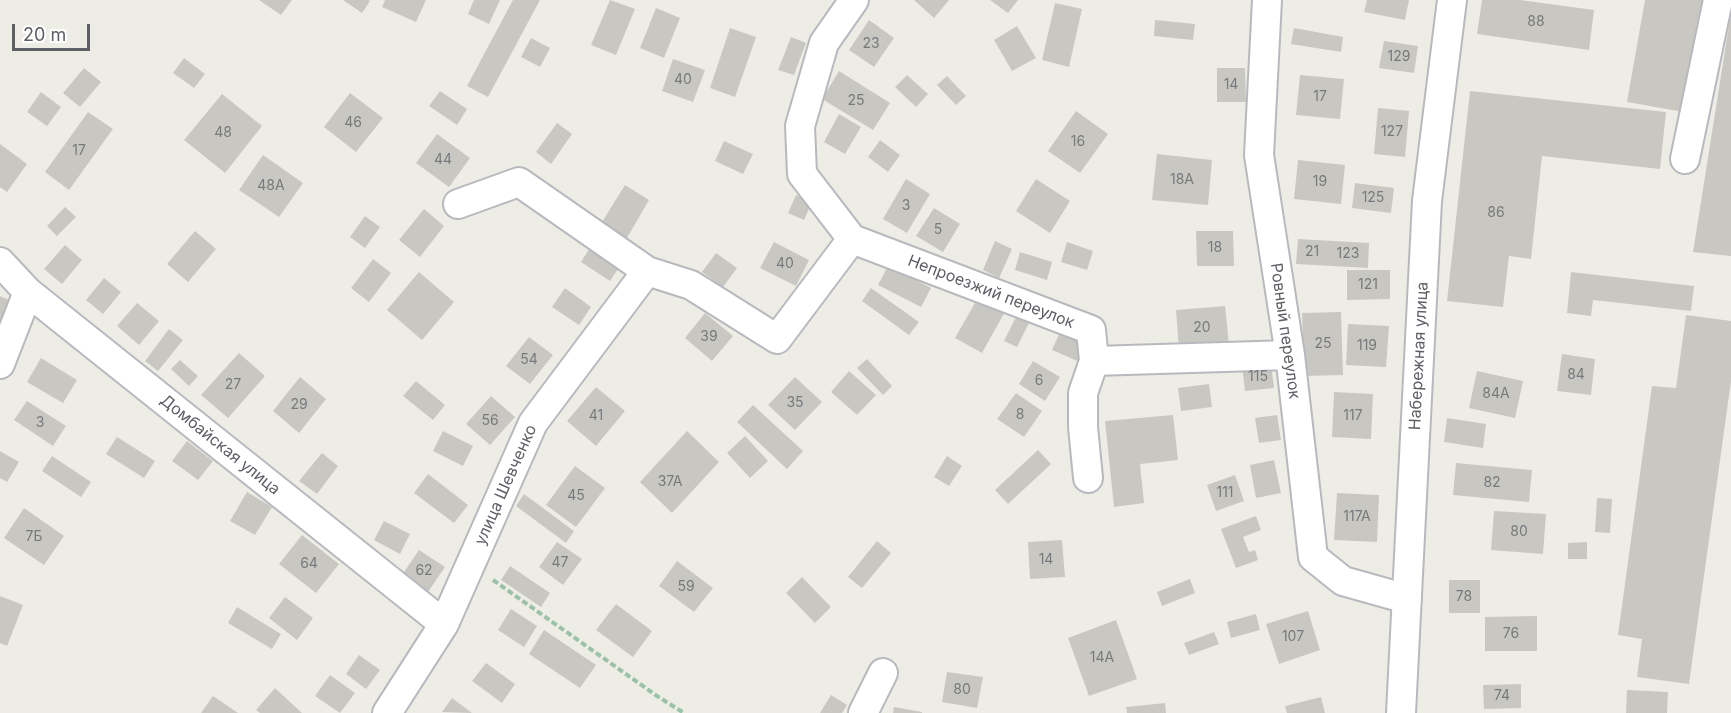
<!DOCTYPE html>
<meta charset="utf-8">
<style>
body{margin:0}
#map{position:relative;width:1731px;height:713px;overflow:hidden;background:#eeede5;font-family:Inter,sans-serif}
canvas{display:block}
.scale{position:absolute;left:12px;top:24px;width:78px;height:27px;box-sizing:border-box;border:3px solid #5d5f64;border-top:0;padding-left:8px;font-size:18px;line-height:21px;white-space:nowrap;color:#5d5f64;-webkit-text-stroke:4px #fff;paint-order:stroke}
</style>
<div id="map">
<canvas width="1731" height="713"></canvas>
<div class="scale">20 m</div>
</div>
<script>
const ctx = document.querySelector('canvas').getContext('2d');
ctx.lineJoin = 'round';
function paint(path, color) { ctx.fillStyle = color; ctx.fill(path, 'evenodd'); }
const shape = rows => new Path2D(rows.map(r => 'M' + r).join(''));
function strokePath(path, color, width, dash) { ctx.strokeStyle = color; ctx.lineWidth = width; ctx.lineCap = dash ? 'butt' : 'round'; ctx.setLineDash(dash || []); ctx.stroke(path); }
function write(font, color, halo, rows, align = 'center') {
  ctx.font = font + ' Inter,sans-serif'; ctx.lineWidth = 6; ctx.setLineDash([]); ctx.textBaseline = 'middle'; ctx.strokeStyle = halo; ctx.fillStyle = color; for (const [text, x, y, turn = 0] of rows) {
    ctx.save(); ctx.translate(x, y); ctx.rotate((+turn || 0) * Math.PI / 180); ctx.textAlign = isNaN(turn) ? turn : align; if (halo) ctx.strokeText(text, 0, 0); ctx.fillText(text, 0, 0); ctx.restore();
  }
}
paint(shape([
 [259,0,292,0,281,15],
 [343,0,368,0,370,1,362,13],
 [385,0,426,0,416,22,382,7],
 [474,0,500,0,489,24,468,14],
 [513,0,540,0,488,97,467,86],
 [610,0,635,9,616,55,591,45],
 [914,0,949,0,934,18],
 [990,0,1018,0,1008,13],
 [1367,0,1409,0,1405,20,1364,12],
 [1482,0,1520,0,1594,10,1589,50,1477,34],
 [1645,0,1709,0,1689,113,1627,102],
 [1055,3,1082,9,1069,67,1042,60],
 [656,8,680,18,664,58,640,48],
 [1730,19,1731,19,1731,256,1693,252],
 [869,20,894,38,874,67,849,50],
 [1155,20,1195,24,1193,40,1154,36],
 [1017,26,1036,58,1012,71,994,40],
 [730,28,756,37,735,97,710,88],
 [1294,28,1343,37,1341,52,1291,44],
 [791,37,806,43,794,75,778,70],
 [531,38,550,48,540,67,521,57],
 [1384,41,1418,46,1414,73,1379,68],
 [184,58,205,74,194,88,173,73],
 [673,59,705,70,693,102,662,91],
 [84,68,101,82,80,107,63,93],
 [1217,68,1245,68,1246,102,1217,102],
 [839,71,890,103,873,130,822,99],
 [907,75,928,94,916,107,895,87],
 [1300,75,1344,79,1340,119,1296,115],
 [947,76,966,96,956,105,937,85],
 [440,91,467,109,457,125,429,106],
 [1470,91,1666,112,1660,169,1542,156,1531,259,1509,256,1503,307,1447,301],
 [41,92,61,107,47,126,27,112],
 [350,93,383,118,356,152,324,127],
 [222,94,262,126,225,173,184,140],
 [1378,108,1409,111,1405,157,1374,154],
 [1076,111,1108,134,1080,173,1048,151],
 [88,112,113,129,69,190,45,172],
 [839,114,861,127,845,154,824,142],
 [557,123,572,134,551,164,536,152],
 [437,134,470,158,449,187,416,163],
 [880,140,900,155,888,172,868,157],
 [724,141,753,154,743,174,715,161],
 [0,144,27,164,7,192,0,187],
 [1157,154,1212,160,1208,205,1152,200],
 [263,155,303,183,279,217,239,190],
 [1298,160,1345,165,1341,204,1294,199],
 [906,179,930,194,907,233,883,219],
 [1036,179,1070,201,1050,233,1016,211],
 [1355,183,1394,188,1391,213,1352,208],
 [625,185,649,200,627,238,602,222],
 [796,195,812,202,804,220,788,213],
 [65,207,76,217,57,236,47,226],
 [934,208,960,224,943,252,916,236],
 [424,209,444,226,420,257,399,240],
 [365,216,380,227,365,248,350,237],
 [195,231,216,249,188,282,167,264],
 [1196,231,1233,231,1234,266,1197,266],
 [1298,239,1369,243,1368,268,1296,264],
 [995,241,1012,249,999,278,983,270],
 [774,242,809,260,796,286,760,268],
 [1067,242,1093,251,1087,270,1061,262],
 [65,245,82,260,62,284,44,269],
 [591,246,620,266,610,281,581,262],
 [1020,252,1052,262,1047,280,1015,270],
 [716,253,737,268,723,287,702,272],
 [373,259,391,273,369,302,351,288],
 [888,266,931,288,921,307,878,285],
 [1347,270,1390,270,1390,299,1347,300],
 [419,272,454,302,422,340,387,310],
 [1571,272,1694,286,1691,311,1593,300,1591,316,1567,313],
 [104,278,121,292,103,314,86,300],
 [565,288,591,307,579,325,552,307],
 [871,288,919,322,909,335,862,301],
 [0,296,9,300,0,321],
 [979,296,1006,310,982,353,955,338],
 [137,303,159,321,139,345,117,326],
 [1225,306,1229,345,1179,349,1176,310],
 [1341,312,1343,375,1304,376,1302,313],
 [705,313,733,336,712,361,685,338],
 [1017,315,1030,321,1017,347,1004,341],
 [1686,315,1731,321,1731,381,1689,684,1637,677,1642,639,1618,635,1652,386,1676,388],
 [1348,324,1389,326,1386,367,1346,365],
 [169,329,183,340,158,371,145,361],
 [1060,332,1090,344,1082,363,1052,350],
 [529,337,553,355,530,384,506,366],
 [239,353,265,376,228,418,201,395],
 [1562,354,1595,359,1591,395,1557,391],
 [41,358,77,380,63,403,27,382],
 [867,359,892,386,883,395,857,368],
 [180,360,198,376,189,386,171,369],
 [1033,361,1060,377,1045,401,1019,384],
 [1271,363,1274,388,1245,391,1242,366],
 [849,371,876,395,857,415,831,392],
 [1477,371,1523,381,1515,418,1469,408],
 [300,377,326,399,299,433,273,411],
 [795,377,822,402,795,430,768,405],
 [416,381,445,405,433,420,403,396],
 [1209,384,1212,407,1181,411,1178,388],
 [596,387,625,411,596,446,567,421],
 [1334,392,1373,394,1371,439,1332,437],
 [1016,393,1042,411,1024,437,997,419],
 [491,396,515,417,490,445,466,424],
 [27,401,66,426,53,446,14,420],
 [753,405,803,451,787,469,737,422],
 [1173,415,1178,460,1140,464,1144,503,1114,507,1105,421],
 [1277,415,1281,440,1259,443,1255,418],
 [1447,418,1486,424,1483,448,1444,442],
 [443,431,473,446,463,466,433,451],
 [687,431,719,462,672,513,640,482],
 [745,436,768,461,750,478,727,453],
 [117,437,155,461,144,478,106,454],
 [187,441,213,461,198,480,172,461],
 [1038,450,1051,464,1008,504,995,490],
 [0,451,19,462,7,482,0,478],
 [322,453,338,466,317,494,299,481],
 [52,456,91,482,81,497,42,471],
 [947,456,962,466,949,486,934,477],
 [1274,460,1281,493,1256,498,1250,465],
 [1456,463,1532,470,1529,502,1453,495],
 [575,466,605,488,576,527,546,505],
 [428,474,468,505,454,523,414,493],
 [1235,475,1244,501,1216,511,1207,485],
 [247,492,272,507,255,535,230,521],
 [1337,493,1379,495,1377,542,1334,540],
 [524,494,574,531,566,543,516,506],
 [1597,498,1612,499,1610,533,1595,532],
 [24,508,64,536,44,565,4,538],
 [1494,511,1546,514,1543,554,1491,550],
 [1256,516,1261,530,1243,537,1249,552,1255,550,1258,560,1236,568,1221,529],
 [384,521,410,534,400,554,374,540],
 [302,535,339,564,316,593,279,564],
 [1062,540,1065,577,1030,579,1028,542],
 [877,541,891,553,862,588,848,577],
 [557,542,582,559,563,585,539,567],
 [1587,542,1587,559,1568,559,1568,543],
 [419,550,445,567,428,592,402,575],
 [677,561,713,588,694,612,659,586],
 [510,566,550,593,541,607,501,580],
 [802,577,831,607,815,623,786,593],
 [1190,579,1195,593,1162,606,1157,592],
 [1449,580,1480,580,1480,613,1449,613],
 [0,596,23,605,7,646,0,643],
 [285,597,313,618,297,640,269,618],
 [616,604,652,631,633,657,596,630],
 [237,607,281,634,272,649,228,623],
 [511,609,537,626,524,647,498,630],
 [1308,611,1320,650,1279,664,1266,624],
 [1256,614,1260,630,1231,638,1227,622],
 [1537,616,1537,651,1485,651,1485,617],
 [1116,620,1137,679,1089,696,1068,638],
 [544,630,596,665,580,688,529,654],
 [1214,632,1219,644,1189,655,1184,643],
 [359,655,380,670,366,689,346,674],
 [486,663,515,684,502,703,472,681],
 [947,672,983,677,977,708,942,702],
 [330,675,355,693,340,713,315,696],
 [1521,684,1521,708,1484,709,1483,685],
 [275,688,302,713,260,713,256,710],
 [1627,690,1668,692,1667,713,1626,713],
 [831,695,847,705,842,713,820,713],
 [213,696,238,713,201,713],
 [1321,697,1325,713,1287,713,1285,706],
 [452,698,472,713,442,712],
 [1165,703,1166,713,1127,713,1126,707],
 [894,707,922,712,922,713,893,713]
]), '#c9c7c2');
const minor = shape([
 [1267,0,1259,155,1290,355,1313,557,1343,581,1407,599],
 [1685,159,1718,0],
 [458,204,519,182,647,271],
 [852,239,1091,330,1094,361,1083,393,1083,427,1088,478],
 [0,262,28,292,444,624],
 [1094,361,1290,355],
 [0,364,28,292],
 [387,713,444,624,533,423,647,271,691,285,777,339,852,239,802,174,800,126,824,43,854,0],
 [863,713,883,673],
 [1401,713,1427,201,1452,0]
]);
strokePath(minor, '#b7b9be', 32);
strokePath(shape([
 [493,580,657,696,684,713]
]), '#9cc1aa', 4, [6, 3]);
strokePath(minor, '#fff', 28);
write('14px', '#78797c', null, [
 ["88",1536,22],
 ["23",871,44],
 ["129",1399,57],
 ["40",683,80],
 ["14",1231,85],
 ["17",1320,97],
 ["25",856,101],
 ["46",353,123],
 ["127",1392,132],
 ["48",223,133],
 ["16",1078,142],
 ["17",79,151],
 ["44",443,160],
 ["18А",1182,180],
 ["19",1320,182],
 ["48А",271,186],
 ["125",1373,198],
 ["3",906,206],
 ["86",1496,213],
 ["5",938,230],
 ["18",1215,248],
 ["21",1312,252],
 ["123",1348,254],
 ["40",785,264],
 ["121",1368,285],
 ["20",1202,328],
 ["39",709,337],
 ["25",1323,344],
 ["119",1367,346],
 ["54",529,360],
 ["84",1576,375],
 ["115",1258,377],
 ["6",1039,381],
 ["27",233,385],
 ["84А",1496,394],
 ["35",795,403],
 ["29",299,405],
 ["8",1020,415],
 ["41",596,416],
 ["117",1353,416],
 ["56",490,421],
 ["3",40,423],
 ["37А",670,482],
 ["82",1492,483],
 ["111",1225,493],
 ["45",576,496],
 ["117А",1357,517],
 ["80",1519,532],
 ["7Б",34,537],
 ["14",1046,560],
 ["47",560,563],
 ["64",309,564],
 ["62",424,571],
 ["59",686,587],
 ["78",1464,597],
 ["76",1511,634],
 ["107",1293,637],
 ["14А",1102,658],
 ["80",962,690],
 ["74",1502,696]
]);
write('16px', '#5d5f64', '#fff', [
 ["Непроезжий переулок",991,292,21],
 ["Ровный переулок",1285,331,82],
 ["Набережная улица",1419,356,-87],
 ["Домбайская улица",220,445,39],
 ["улица Шевченко",506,485,-66]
]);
</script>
